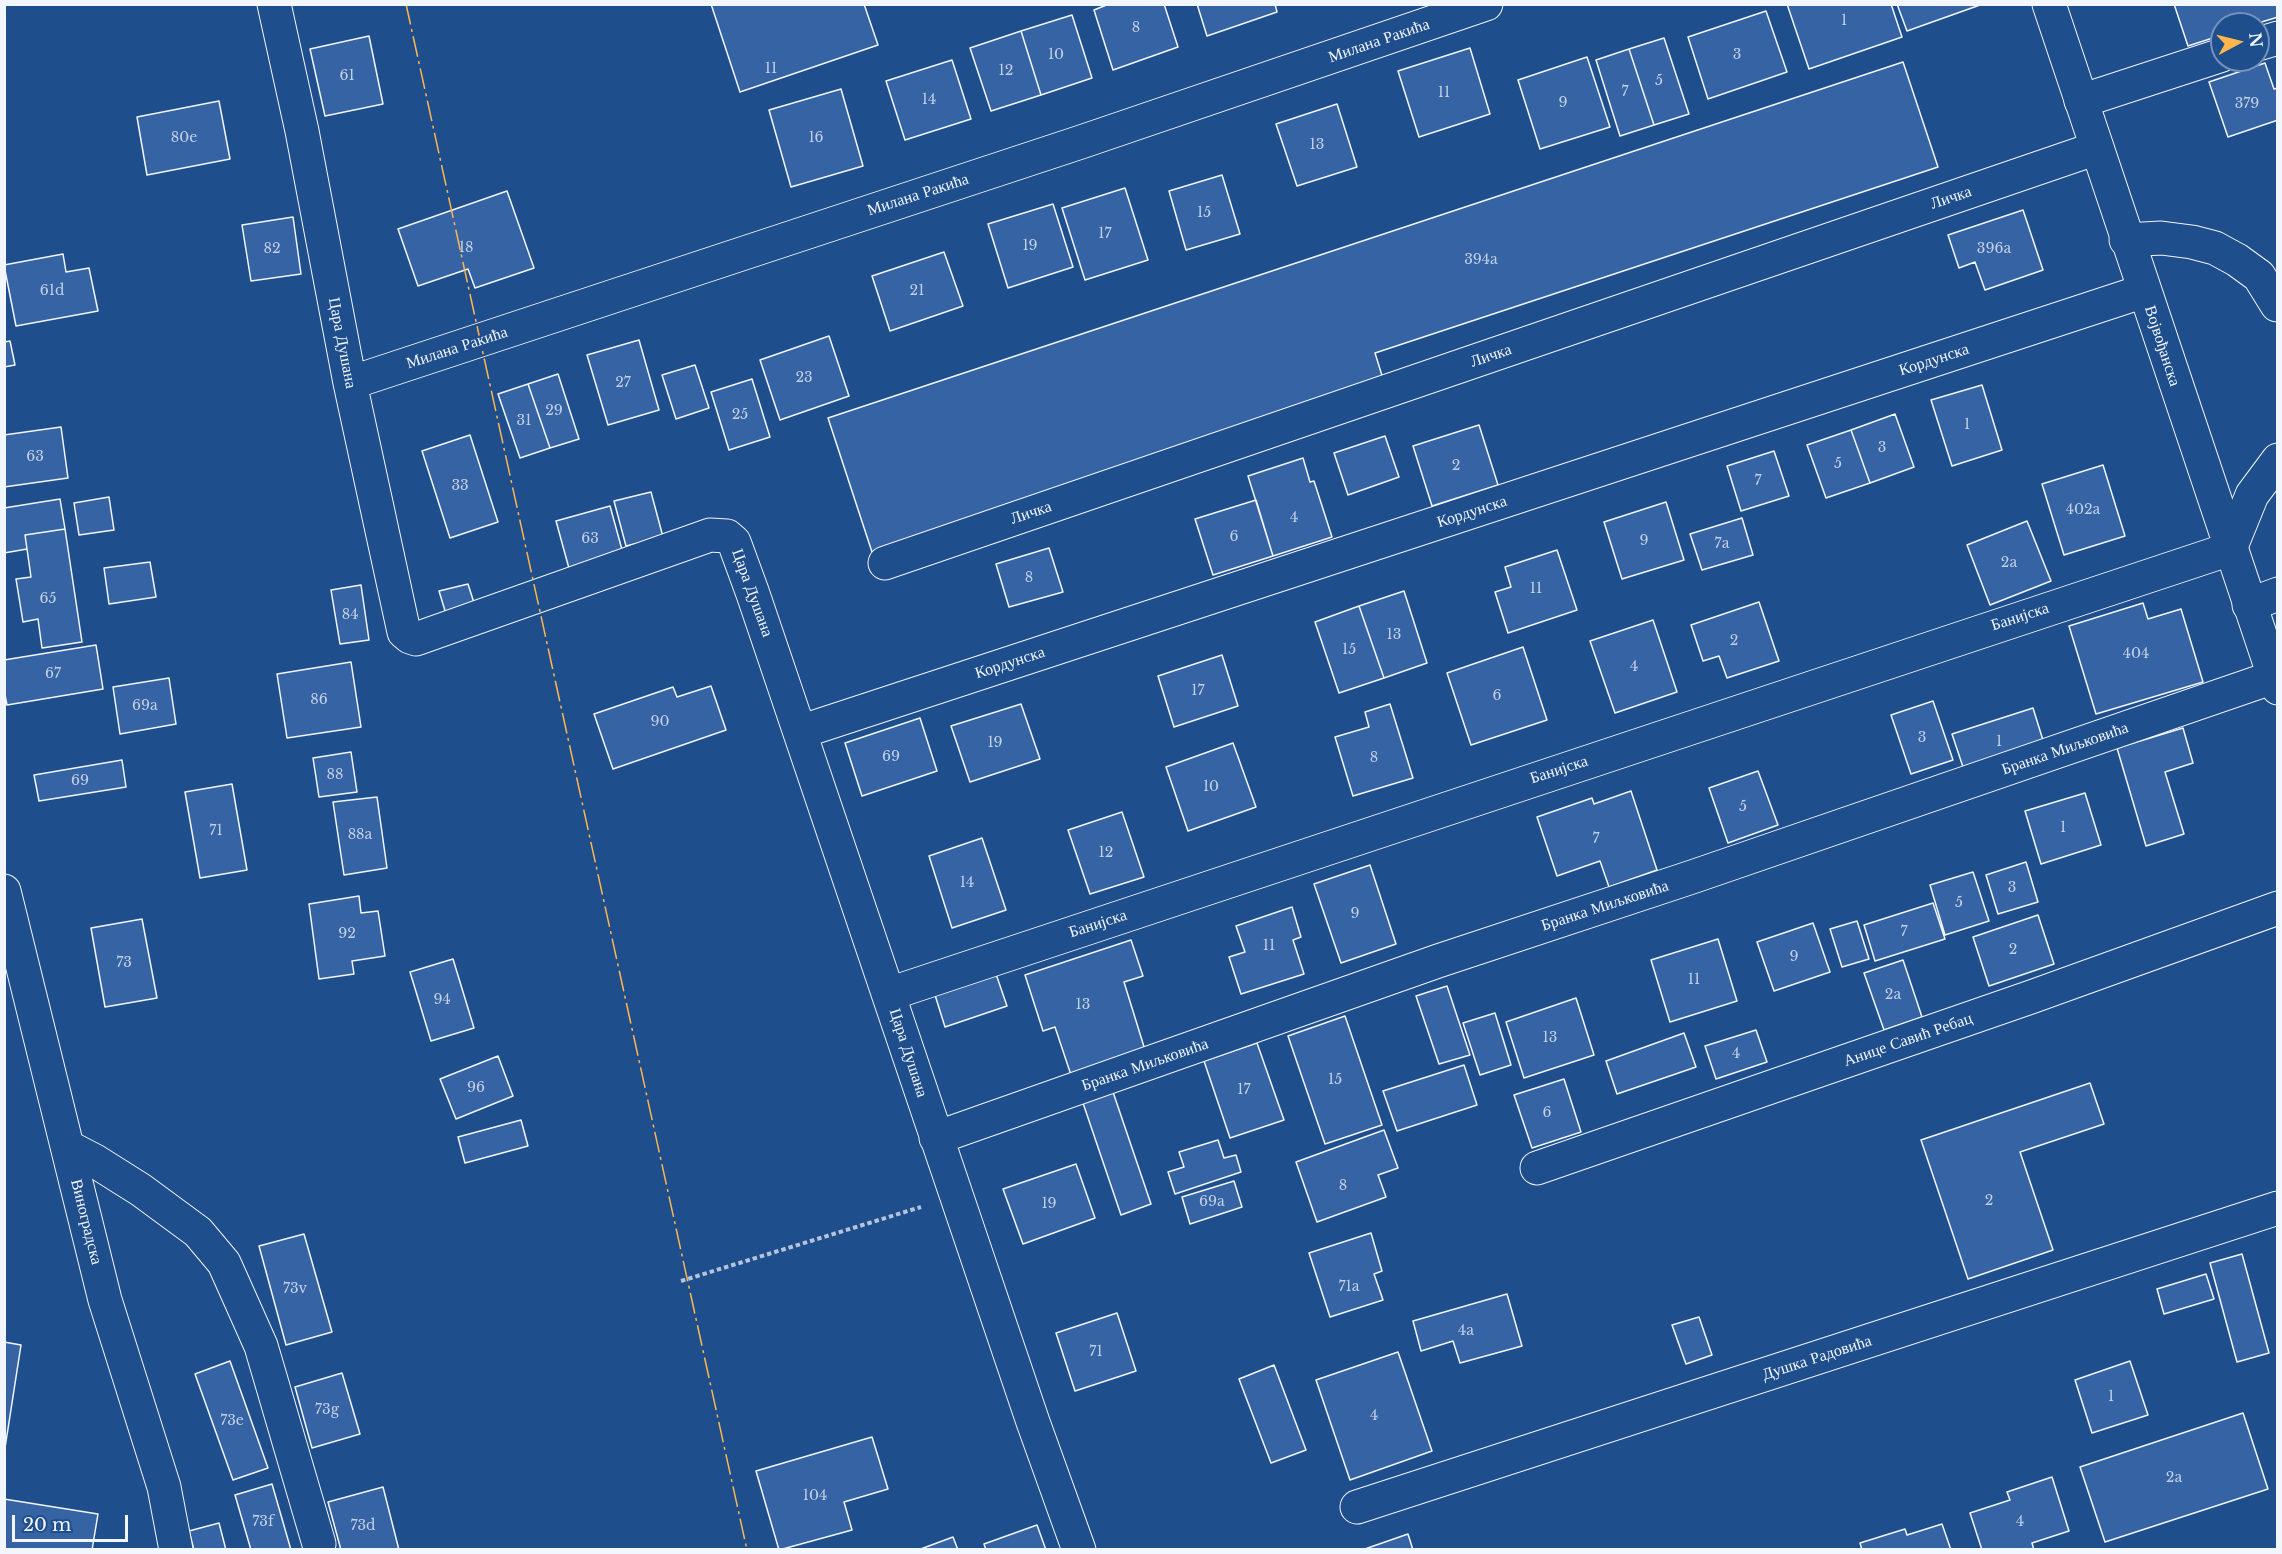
<!DOCTYPE html>
<meta charset="utf-8">
<style>
body{margin:0}
#map{position:relative;width:2282px;height:1554px;overflow:hidden;background:#1f4e8c;font-family:"Libre Baskerville",serif}
canvas{display:block}
.frame{position:absolute;inset:0;border:6px solid #f2f6ff;pointer-events:none}
.north{position:absolute;left:2210px;top:12px;width:60px;height:60px;box-sizing:border-box;background:#1f4e8c;border:2px solid #7391ba;border-radius:50%;rotate:83deg;font-size:16px;font-weight:700;line-height:24px;text-align:center;color:#f2f6ff}
.north::after{content:'';display:block;margin:auto;width:21px;height:27px;background:#ffb74d;clip-path:polygon(50% 0,100% 100%,50% 72%,0 100%)}
.scale{position:absolute;left:12px;top:1515px;width:116px;height:27px;box-sizing:border-box;border:3px solid #f2f6ff;border-top:0;padding-left:8px;font-size:18px;line-height:21px;white-space:nowrap;color:#f2f6ff;-webkit-text-stroke:4px #1f4e8c;paint-order:stroke}
</style>
<div id="map">
<canvas width="2282" height="1554"></canvas>
<div class="frame"></div>
<div class="north">N</div>
<div class="scale">20 m</div>
</div>
<script>
const ctx = document.querySelector('canvas').getContext('2d');
ctx.lineJoin = 'round';
function paint(path, color) { ctx.fillStyle = color; ctx.fill(path, 'evenodd'); }
const shape = rows => new Path2D(rows.map(r => 'M' + r).join(''));
function strokePath(path, color, width, dash) { ctx.strokeStyle = color; ctx.lineWidth = width; ctx.lineCap = dash ? 'butt' : 'round'; ctx.setLineDash(dash || []); ctx.stroke(path); }
function write(font, color, halo, rows, align = 'center') {
  ctx.font = font + ' "Libre Baskerville",serif'; ctx.lineWidth = 4.5; ctx.setLineDash([]); ctx.textBaseline = 'middle'; ctx.strokeStyle = halo; ctx.fillStyle = color; for (const [text, x, y, turn = 0] of rows) {
    ctx.save(); ctx.translate(x, y); ctx.rotate((+turn || 0) * Math.PI / 180); ctx.textAlign = isNaN(turn) ? turn : align; if (halo) ctx.strokeText(text, 0, 0); ctx.fillText(text, 0, 0); ctx.restore();
  }
}
const building = shape([
 [711,4,864,4,878,45,740,92,711,4],
 [1109,4,1164,4,1178,47,1113,70,1094,10,1109,4],
 [1197,4,1275,4,1277,12,1207,36,1197,4],
 [1787,4,1891,4,1902,37,1809,69,1787,4],
 [1897,4,1980,4,1980,5,1907,31,1897,4],
 [2174,4,2278,4,2278,17,2255,24,2222,24,2222,35,2188,46,2174,4],
 [1766,11,1787,72,1708,99,1688,37,1766,11],
 [1072,15,1092,78,1041,95,1021,31,1072,15],
 [1021,31,1041,95,991,111,970,48,1021,31],
 [369,36,383,104,325,116,310,49,369,36],
 [1664,38,1689,114,1654,125,1629,49,1664,38],
 [1470,48,1490,114,1419,137,1398,71,1470,48],
 [1629,49,1654,125,1620,136,1596,60,1629,49],
 [1587,57,1610,127,1540,149,1518,80,1587,57],
 [952,60,971,119,905,140,886,81,952,60],
 [1903,62,1938,167,1375,353,1384,382,872,552,828,418,1903,62],
 [2265,63,2274,89,2278,88,2278,120,2228,137,2209,82,2265,63],
 [841,89,863,166,791,187,769,110,841,89],
 [219,101,230,159,147,175,137,117,219,101],
 [1337,104,1357,167,1297,186,1276,124,1337,104],
 [1222,175,1240,234,1186,250,1169,191,1222,175],
 [1125,188,1148,260,1085,280,1062,208,1125,188],
 [507,191,534,268,475,288,468,269,418,286,398,229,507,191],
 [1053,204,1073,267,1008,288,988,224,1053,204],
 [2023,210,2043,270,1985,290,1975,262,1959,268,1948,235,2023,210],
 [293,217,301,274,251,281,242,225,293,217],
 [944,252,963,306,890,331,872,276,944,252],
 [63,254,66,272,89,268,98,311,16,326,4,265,63,254],
 [829,336,849,396,780,420,760,360,829,336],
 [639,340,659,410,608,425,587,355,639,340],
 [10,341,15,365,4,367,4,342,10,341],
 [695,365,709,408,676,419,662,375,695,365],
 [558,374,579,439,550,448,528,384,558,374],
 [752,379,770,437,729,450,711,392,752,379],
 [528,384,550,448,520,458,498,394,528,384],
 [1982,385,2002,450,1952,466,1931,400,1982,385],
 [1895,414,1914,467,1870,483,1851,430,1895,414],
 [1479,425,1498,485,1432,506,1413,446,1479,425],
 [61,427,68,478,4,487,4,435,61,427],
 [1851,430,1870,483,1826,498,1807,445,1851,430],
 [470,435,498,522,450,538,422,451,470,435],
 [1385,436,1399,477,1348,495,1334,453,1385,436],
 [1774,451,1789,496,1741,511,1727,466,1774,451],
 [1303,458,1310,482,1314,481,1332,537,1273,556,1248,476,1303,458],
 [2103,465,2125,536,2064,555,2042,484,2103,465],
 [651,492,663,537,626,546,614,501,651,492],
 [109,497,114,530,79,535,74,503,109,497],
 [60,499,65,529,25,535,27,549,4,553,4,508,60,499],
 [1256,500,1273,556,1213,575,1195,519,1256,500],
 [1666,502,1684,560,1622,579,1604,522,1666,502],
 [610,506,624,557,570,572,556,521,610,506],
 [1742,518,1753,555,1702,570,1690,534,1742,518],
 [2027,521,2051,581,1990,605,1967,545,2027,521],
 [65,529,82,642,42,648,38,619,23,622,16,579,31,577,25,535,65,529],
 [1049,548,1063,592,1009,607,996,564,1049,548],
 [1557,550,1577,610,1508,633,1495,592,1511,587,1505,567,1557,550],
 [150,562,156,597,109,604,104,568,150,562],
 [468,584,475,606,446,614,439,591,468,584],
 [361,585,369,640,340,644,331,590,361,585],
 [1404,591,1427,663,1384,678,1359,606,1404,591],
 [1759,602,1779,661,1727,678,1719,656,1703,661,1691,625,1759,602],
 [2143,603,2148,619,2181,609,2203,682,2096,714,2069,626,2143,603],
 [1359,606,1384,678,1339,693,1315,622,1359,606],
 [1653,620,1677,692,1615,713,1590,641,1653,620],
 [96,645,103,689,7,705,4,690,4,660,96,645],
 [1523,647,1547,720,1471,745,1447,673,1523,647],
 [1222,655,1238,706,1174,727,1158,676,1222,655],
 [351,662,361,727,287,738,277,674,351,662],
 [169,678,176,724,120,734,113,687,169,678],
 [711,686,726,730,613,769,594,714,673,687,677,697,711,686],
 [1933,701,1953,760,1911,774,1891,715,1933,701],
 [1021,704,1040,759,970,782,951,726,1021,704],
 [1390,704,1413,778,1353,796,1335,737,1369,727,1365,712,1390,704],
 [2033,708,2046,750,1966,776,1952,734,2033,708],
 [920,718,937,771,862,796,845,743,920,718],
 [2183,728,2193,763,2165,772,2184,834,2146,846,2117,748,2183,728],
 [1233,743,1256,807,1188,831,1166,767,1233,743],
 [351,752,357,792,319,797,313,758,351,752],
 [122,760,126,787,39,801,34,775,122,760],
 [1758,771,1778,825,1728,843,1709,788,1758,771],
 [232,784,247,870,200,878,185,792,232,784],
 [1631,791,1657,870,1609,887,1600,861,1557,876,1537,817,1592,798,1594,804,1631,791],
 [2085,793,2101,845,2041,864,2025,811,2085,793],
 [377,797,387,868,344,875,333,802,377,797],
 [1122,812,1144,877,1090,894,1068,830,1122,812],
 [982,838,1006,910,952,928,929,856,982,838],
 [2026,862,2038,902,1998,914,1986,875,2026,862],
 [1370,865,1396,944,1341,963,1314,884,1370,865],
 [1973,872,1989,921,1945,935,1930,885,1973,872],
 [359,896,361,913,378,911,385,956,352,961,354,974,319,979,309,904,359,896],
 [1933,903,1945,939,1875,961,1864,925,1933,903],
 [1292,907,1301,937,1293,940,1304,974,1241,994,1229,957,1245,952,1236,926,1292,907],
 [2038,915,2054,964,1989,986,1973,937,2038,915],
 [142,919,157,998,105,1007,91,928,142,919],
 [1857,921,1869,959,1842,967,1830,929,1857,921],
 [1813,923,1830,972,1774,991,1757,942,1813,923],
 [1718,939,1737,1001,1670,1022,1651,960,1718,939],
 [1131,940,1143,976,1124,982,1145,1050,1071,1075,1055,1027,1043,1031,1025,975,1131,940],
 [453,959,474,1028,431,1041,410,972,453,959],
 [1903,960,1922,1017,1884,1030,1864,973,1903,960],
 [996,974,1007,1006,945,1027,935,995,996,974],
 [1447,986,1470,1055,1439,1064,1416,996,1447,986],
 [1576,998,1594,1055,1524,1078,1506,1022,1576,998],
 [1495,1013,1511,1065,1480,1075,1463,1023,1495,1013],
 [1345,1016,1382,1125,1325,1144,1288,1036,1345,1016],
 [1756,1030,1767,1062,1716,1079,1705,1046,1756,1030],
 [1684,1033,1696,1067,1617,1094,1606,1061,1684,1033],
 [1257,1043,1284,1120,1230,1138,1204,1061,1257,1043],
 [498,1056,513,1096,456,1119,440,1079,498,1056],
 [1464,1065,1477,1105,1397,1131,1383,1091,1464,1065],
 [1564,1079,1581,1132,1532,1148,1514,1095,1564,1079],
 [2090,1083,2104,1124,2020,1152,2053,1250,1968,1279,1921,1140,2090,1083],
 [1113,1092,1151,1204,1121,1215,1083,1103,1113,1092],
 [521,1120,528,1146,465,1163,458,1137,521,1120],
 [1384,1130,1398,1168,1378,1175,1386,1197,1317,1222,1296,1162,1384,1130],
 [1218,1140,1224,1158,1236,1155,1241,1172,1175,1194,1168,1172,1184,1167,1179,1152,1218,1140],
 [1076,1164,1095,1218,1023,1244,1003,1189,1076,1164],
 [1234,1181,1242,1207,1190,1224,1182,1197,1234,1181],
 [1371,1233,1382,1271,1374,1274,1383,1300,1330,1317,1309,1253,1371,1233],
 [304,1234,332,1332,286,1345,259,1246,304,1234],
 [2242,1254,2269,1353,2237,1362,2210,1263,2242,1254],
 [2206,1274,2214,1299,2164,1314,2157,1289,2206,1274],
 [1507,1294,1522,1346,1460,1363,1453,1341,1421,1351,1413,1321,1507,1294],
 [1117,1313,1136,1371,1075,1391,1056,1333,1117,1313],
 [1699,1317,1712,1355,1686,1364,1672,1325,1699,1317],
 [4,1342,21,1345,5,1448,4,1448,4,1342],
 [1398,1352,1432,1451,1350,1480,1316,1380,1398,1352],
 [230,1361,268,1468,233,1480,195,1374,230,1361],
 [2130,1361,2148,1415,2092,1433,2075,1380,2130,1361],
 [1274,1365,1306,1450,1271,1463,1239,1379,1274,1365],
 [342,1373,360,1434,312,1448,295,1387,342,1373],
 [2243,1413,2268,1489,2105,1542,2080,1467,2243,1413],
 [872,1437,888,1489,844,1502,852,1530,779,1550,756,1471,872,1437],
 [2052,1477,2069,1531,2032,1543,2034,1550,1982,1550,1970,1513,2010,1500,2007,1492,2052,1477],
 [272,1484,291,1550,251,1550,235,1495,272,1484],
 [383,1487,399,1550,341,1550,328,1502,383,1487],
 [4,1499,98,1514,92,1550,4,1550,4,1499],
 [219,1523,226,1550,194,1550,189,1531,219,1523],
 [1942,1524,1951,1550,1862,1550,1860,1543,1905,1529,1907,1535,1942,1524],
 [1037,1525,1046,1550,986,1550,984,1544,1037,1525],
 [1408,1534,1413,1550,1362,1550,1408,1534],
 [953,1537,958,1550,918,1550,953,1537]
]);
paint(building, '#3563a3');
strokePath(building, '#f2f6ff', 1.5);
const minor = shape([
 [274,4,302,131,350,383,404,632,410,637,416,639,710,535,727,536,734,542,753,594,1033,1422,1079,1550],
 [2258,44,2278,38],
 [2081,101,2222,55],
 [2126,240,2161,238,2192,242,2215,248,2237,260,2259,276,2277,305],
 [350,383,1081,142,1486,4],
 [885,563,2097,148],
 [2249,605,2278,594],
 [800,732,2144,291],
 [4,891,105,1300,164,1487,176,1550],
 [889,994,2230,549,2252,495,2278,460],
 [936,1138,1438,961,1692,877,2274,677],
 [68,1147,95,1161,141,1190,198,1232,224,1263,261,1346,319,1544],
 [1537,1168,2031,997,2278,908],
 [1357,1507,2278,1208]
]);
const major = shape([
 [2049,4,2278,688]
]);
strokePath(minor, '#f2f6ff', 35);
strokePath(major, '#f2f6ff', 35);
strokePath(shape([
 [681,1281,921,1207]
]), '#b3c4dc', 4, [4.5, 3]);
strokePath(minor, '#1f4e8c', 33);
strokePath(major, '#1f4e8c', 33);
strokePath(shape([
 [406,4,747,1550]
]), '#ffb74d', 1.5, [21, 4.5, 3, 4.5]);
write('14px', '#c3d1e8', null, [
 ["1",1844,21],
 ["8",1136,28],
 ["10",1056,55],
 ["3",1737,55],
 ["11",771,69],
 ["12",1006,71],
 ["61",347,76],
 ["5",1659,81],
 ["7",1625,92],
 ["11",1444,93],
 ["14",929,100],
 ["9",1563,103],
 ["379",2247,104],
 ["80e",184,138],
 ["16",816,138],
 ["13",1317,145],
 ["15",1204,213],
 ["17",1105,234],
 ["19",1030,246],
 ["18",466,248],
 ["82",272,249],
 ["396a",1994,249],
 ["394a",1481,260],
 ["61d",52,291],
 ["21",917,291],
 ["23",804,378],
 ["27",623,383],
 ["29",554,411],
 ["25",740,415],
 ["31",524,421],
 ["1",1967,425],
 ["3",1882,448],
 ["63",35,457],
 ["5",1838,464],
 ["2",1456,466],
 ["7",1758,481],
 ["33",460,486],
 ["402a",2083,510],
 ["4",1294,518],
 ["6",1234,537],
 ["63",590,539],
 ["9",1644,541],
 ["7a",1722,544],
 ["2a",2009,563],
 ["8",1029,578],
 ["11",1536,589],
 ["65",48,599],
 ["84",350,615],
 ["13",1394,635],
 ["2",1734,641],
 ["15",1349,650],
 ["404",2136,654],
 ["4",1634,667],
 ["67",53,674],
 ["17",1198,691],
 ["6",1497,696],
 ["86",319,700],
 ["69a",145,706],
 ["90",660,722],
 ["3",1922,738],
 ["1",1999,742],
 ["19",995,743],
 ["69",891,757],
 ["8",1374,758],
 ["88",335,775],
 ["69",80,781],
 ["10",1211,787],
 ["5",1743,807],
 ["1",2063,828],
 ["71",216,831],
 ["88a",360,835],
 ["7",1596,839],
 ["12",1106,853],
 ["14",967,883],
 ["3",2012,888],
 ["5",1959,903],
 ["9",1355,914],
 ["7",1904,932],
 ["92",347,934],
 ["11",1269,946],
 ["2",2013,950],
 ["9",1794,957],
 ["73",124,963],
 ["11",1694,980],
 ["2a",1893,995],
 ["94",442,1000],
 ["13",1083,1005],
 ["13",1550,1038],
 ["4",1736,1054],
 ["15",1335,1080],
 ["96",476,1088],
 ["17",1244,1090],
 ["6",1547,1113],
 ["8",1343,1186],
 ["2",1989,1201],
 ["69a",1212,1202],
 ["19",1049,1204],
 ["71a",1349,1287],
 ["73v",295,1289],
 ["4a",1466,1331],
 ["71",1096,1352],
 ["1",2111,1397],
 ["73g",327,1410],
 ["4",1374,1416],
 ["73e",232,1421],
 ["2a",2174,1478],
 ["104",815,1496],
 ["73f",263,1522],
 ["4",2020,1522],
 ["73d",363,1526]
]);
write('16px', '#f2f6ff', '#1f4e8c', [
 ["Милана Ракића",1379,41,-19],
 ["Милана Ракића",918,195,-18],
 ["Личка",1951,198,-19],
 ["Цара Душана",342,343,79],
 ["Војвођанска",2162,346,72],
 ["Милана Ракића",457,348,-18],
 ["Личка",1491,356,-19],
 ["Кордунска",1934,360,-18],
 ["Кордунска",1472,512,-18],
 ["Личка",1031,513,-19],
 ["Цара Душана",752,593,70],
 ["Банијска",2020,617,-18],
 ["Кордунска",1010,663,-18],
 ["Бранка Миљковића",2065,749,-19],
 ["Банијска",1559,770,-18],
 ["Бранка Миљковића",1605,906,-18],
 ["Банијска",1098,924,-18],
 ["Анице Савић Ребац",1908,1040,-19],
 ["Цара Душана",908,1053,72],
 ["Бранка Миљковића",1145,1065,-19],
 ["Виноградска",86,1222,76],
 ["Душка Радовића",1817,1358,-18]
]);
</script>
